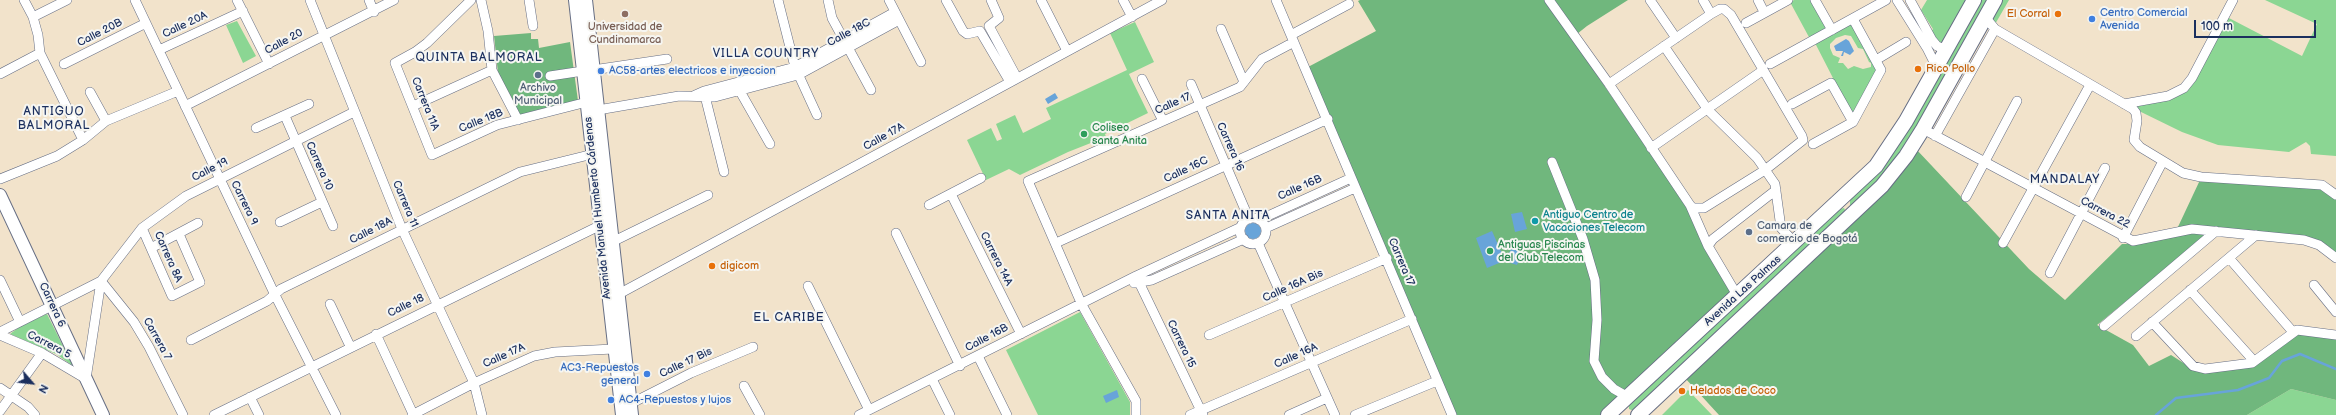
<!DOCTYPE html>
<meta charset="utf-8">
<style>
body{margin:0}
#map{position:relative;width:2336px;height:415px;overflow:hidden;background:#f2e3cb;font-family:"Balsamiq Sans",sans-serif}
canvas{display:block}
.north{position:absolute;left:12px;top:363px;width:40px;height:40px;-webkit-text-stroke:3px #f6f6f2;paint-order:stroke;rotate:118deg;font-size:11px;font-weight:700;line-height:16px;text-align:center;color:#1b2f5e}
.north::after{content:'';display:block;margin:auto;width:14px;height:18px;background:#1b2f5e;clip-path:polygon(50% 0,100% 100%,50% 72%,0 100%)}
.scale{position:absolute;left:2194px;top:20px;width:122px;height:18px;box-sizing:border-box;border:2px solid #1b2f5e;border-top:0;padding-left:5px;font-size:12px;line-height:14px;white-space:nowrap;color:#1b2f5e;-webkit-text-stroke:3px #f6f6f2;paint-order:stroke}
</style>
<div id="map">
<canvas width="2336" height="415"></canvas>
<div class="north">N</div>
<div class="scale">100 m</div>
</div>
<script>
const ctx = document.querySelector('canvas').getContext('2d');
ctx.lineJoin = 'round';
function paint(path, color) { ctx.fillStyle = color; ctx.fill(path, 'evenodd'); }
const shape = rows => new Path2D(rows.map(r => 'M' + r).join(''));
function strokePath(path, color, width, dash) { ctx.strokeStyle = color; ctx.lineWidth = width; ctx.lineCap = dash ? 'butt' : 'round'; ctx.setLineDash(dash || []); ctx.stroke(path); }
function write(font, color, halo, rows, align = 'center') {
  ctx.font = font + ' "Balsamiq Sans",sans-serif'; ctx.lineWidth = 4; ctx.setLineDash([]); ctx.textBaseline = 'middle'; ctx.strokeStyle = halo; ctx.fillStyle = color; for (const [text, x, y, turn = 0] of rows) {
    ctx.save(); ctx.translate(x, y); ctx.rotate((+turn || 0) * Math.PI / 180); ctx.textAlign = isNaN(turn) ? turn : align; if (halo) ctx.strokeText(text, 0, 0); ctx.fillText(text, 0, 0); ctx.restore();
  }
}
paint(shape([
 [1794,0,1811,0,1828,29,1810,39,1790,2],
 [1927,0,1969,0,1944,44,1939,43,1931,32,1933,29,1921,10],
 [1980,0,1989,0,1919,127,1879,183,1852,207,1850,206,1850,199],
 [2000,0,2009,0,1994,26,1990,19],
 [2265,0,2336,0,2336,156,2311,154,2310,146,2306,142,2289,152,2218,145,2182,132,2139,111,2135,107,2178,96,2227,17,2302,56,2317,24],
 [237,21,256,56,243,63,226,25],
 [1135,22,1154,62,1129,74,1148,113,1105,134,1106,137,1068,152,1020,175,1009,169,986,180,967,140,991,128,997,141,1002,139,996,124,1015,115,1023,133,1051,119,1046,108,1127,70,1110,33],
 [1852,22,1878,70,1853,116,1829,81,1833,78,1815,43],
 [1845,35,1851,36,1858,48,1863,49,1869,62,1871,63,1871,67,1863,69,1854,66,1848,69,1843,63,1838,63,1840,58,1833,55,1830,48,1830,44,1836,38],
 [1844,208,1846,212,1634,411,1629,409,1629,404,1840,209],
 [1080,312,1130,402,1130,415,1038,415,1006,350],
 [47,314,73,366,56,354,10,334,22,325],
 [2291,389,2336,400,2336,415,2247,415],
 [1688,390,1712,415,1662,415,1680,397]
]), '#8bd693');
paint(shape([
 [1360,0,1628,0,1587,26,1572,38,1688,209,1733,293,1600,415,1456,415,1308,67,1376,31,1358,1],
 [531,33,531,39,538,39,539,48,570,42,578,101,520,115,498,73,494,36],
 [1916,149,2029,269,2065,300,2122,244,2141,244,2192,232,2208,234,2097,325,2133,345,2149,366,2171,355,2196,371,2252,365,2298,333,2336,338,2336,400,2291,389,2247,415,1719,415,1685,378],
 [2200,180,2321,188,2336,198,2336,253,2326,245,2177,229]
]), '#70b77d');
paint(shape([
 [1846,39,1849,41,1854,51,1850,55,1844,52,1843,56,1841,56,1843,51,1836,51,1834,46],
 [1055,93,1058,98,1048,104,1045,99],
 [1522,212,1527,229,1515,232,1511,214],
 '1245 231a8 8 0 1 1 16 0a8 8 0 1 1-16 0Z',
 [1492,231,1503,256,1507,256,1512,248,1522,253,1517,265,1504,261,1487,268,1476,238],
 [1117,390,1119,397,1106,403,1103,396]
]), '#68a4d9');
strokePath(shape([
 [2156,415,2176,398,2238,390,2269,378,2282,361,2300,354,2336,369]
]), '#68a4d9', 2.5);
const street = shape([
 [24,0,33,17,38,35,40,53,83,140],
 [135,0,275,295,336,415],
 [237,0,269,64],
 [310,0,402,229,474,383,482,415],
 [369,0,374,12],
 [471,0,427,43,415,52,395,63,432,155,497,125,587,102],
 [481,0,488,31,492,70,518,120],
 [529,0,533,26],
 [778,0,795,67,817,115],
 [828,0,832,18,871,90],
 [889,0,921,62],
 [946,0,963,31,967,34,980,31,1010,82],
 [991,0,999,18,989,26,1017,78],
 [1041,0,1067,51],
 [1123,0,1132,17],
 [1276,0,1452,415],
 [1549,0,1609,84,1690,205,1693,208,1704,208,1765,170,1803,140,1802,136,1731,15,1724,9,1720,9,1711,14,1609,84],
 [1650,0,1676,38],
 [1703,0,1711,14],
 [1758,0,1764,12],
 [1815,0,1832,30],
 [1897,0,1927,48,1937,68],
 [1910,0,1932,40,1937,46,1947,50],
 [33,17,67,0],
 [1985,17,1995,29,2133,109,2136,113,2137,121,2134,140,2140,147,2183,173,2201,177,2322,185,2336,195],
 [1746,23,1788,0],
 [1221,29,1244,82],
 [1291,35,1349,4],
 [1664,46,1708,110,1757,158,1775,184,1781,228,1795,243],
 [159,50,243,11],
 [1876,60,1906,42],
 [64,64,146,23],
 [1770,64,1886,0],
 [593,70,667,59],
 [0,74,40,53],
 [550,76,583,71],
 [1142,79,1163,121],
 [1191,84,1249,219],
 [737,86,770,144],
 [90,92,106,121],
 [704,92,724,172],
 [695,95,704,91,795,67,895,12],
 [1792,104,1831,83,1853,122],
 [2124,104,2168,96,2184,88,2192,78,2233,0],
 [185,106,394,0],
 [413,106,492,70],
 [598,110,679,96,715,97,798,75,899,20],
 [285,116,333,226],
 [256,128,309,104],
 [1923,129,2133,241,2192,229,2304,240,2319,245,2336,258],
 [1935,136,1995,29],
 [1813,144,1853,122,1881,70,1853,19],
 [1651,148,1762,71],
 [1552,162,1583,239,1595,280,1597,320,1594,361,1602,377,1614,389,1628,397],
 [0,179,57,156,83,140,106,121,178,91],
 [951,194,1021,334],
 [1966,197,2017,101],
 [929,205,981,178],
 [1690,205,1708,246],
 '1240 231a13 13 0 1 1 26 0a13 13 0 1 1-26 0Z',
 [1259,220,1351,178],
 [280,222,322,202],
 [142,228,172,296,200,282,179,234],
 [1266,228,1355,188],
 [896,233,960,366],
 [2123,238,2163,161],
 [612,242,708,195],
 [1056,243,1328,119],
 [1258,243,1335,415],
 [2003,243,2090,85],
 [151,248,198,223],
 [2229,258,2293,332],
 [2050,273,2105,168],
 [1136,276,1203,415],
 [0,280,20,322],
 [101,281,134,322,149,347,183,415],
 [1134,283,1152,280,1244,239],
 [2314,285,2336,312],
 [808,286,869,410],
 [2190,290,2254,361],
 [617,295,1162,0],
 [1737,295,1708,246,1713,239,1776,190],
 [330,304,350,346],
 [2152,322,2193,366,2205,369,2252,363,2297,330,2336,335],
 [2104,326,2216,231],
 [0,332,101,281,142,228,186,196,354,112],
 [376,334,413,414],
 [0,335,42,353,86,379,101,281],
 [1209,335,1387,258],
 [2136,336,2256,235],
 [191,340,267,301,281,289,520,172,593,154],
 [978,356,1007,415],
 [932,379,950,415],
 [744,386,760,415],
 [0,388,28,407,35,415],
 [250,397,259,415],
 [630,404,691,373,753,347],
 [0,411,42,353],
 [214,415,605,223],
 [412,415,474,383,534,356,555,352,613,349],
 [859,415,1136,276,1241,227],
 [1136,415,1136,401,1082,305,1028,181,1240,87,1262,59,1294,42],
 [1190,415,1412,319],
 [1289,415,1327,398],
 [1355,415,1437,381]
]);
const secondary = shape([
 [575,0,622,415],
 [586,0,632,415],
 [0,195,103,415]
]);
const primary = shape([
 [1608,415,1876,166,1906,121,1974,0],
 [1638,415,1882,186,1906,156,1923,129,1995,0]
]);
strokePath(street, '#666e84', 10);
strokePath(secondary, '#666e84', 14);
strokePath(primary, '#666e84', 16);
strokePath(street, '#fff', 9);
strokePath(secondary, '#fff', 12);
strokePath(primary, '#fff', 14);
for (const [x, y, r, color] of [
 [625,14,4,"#8d6e63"],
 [2058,14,4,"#e8710a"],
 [2092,19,4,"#3f7fe0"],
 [1918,69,4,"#e8710a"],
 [601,71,4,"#3f7fe0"],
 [538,75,4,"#5c6f8a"],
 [1084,134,4,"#2e9e5b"],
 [1535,221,4,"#0f9aa8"],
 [1749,232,4,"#5c6f8a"],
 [1490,251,4,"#2e9e5b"],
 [712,266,4,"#e8710a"],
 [647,374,4,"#3f7fe0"],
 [1682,391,4,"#e8710a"],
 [611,400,4,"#3f7fe0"]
]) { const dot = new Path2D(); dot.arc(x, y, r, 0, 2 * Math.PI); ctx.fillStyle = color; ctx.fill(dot); strokePath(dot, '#f6f6f2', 1.5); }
write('11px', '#366cbe', '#f6f6f2', [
 ["Centro Comercial",2100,13],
 ["Avenida",2100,26],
 ["AC58-artes electricos e inyeccion",609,71],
 ["AC3-Repuestos",639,368,"right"],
 ["general",639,381,"right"],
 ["AC4-Repuestos y lujos",619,400]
], 'left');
write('11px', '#c56008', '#f6f6f2', [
 ["El Corral",2050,14,"right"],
 ["Rico Pollo",1926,69],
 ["digicom",720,266],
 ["Helados de Coco",1690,391]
], 'left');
write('11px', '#1b2f5e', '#f6f6f2', [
 ["Calle 20A",185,25,-25],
 ["Calle 20B",100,33,-27],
 ["Calle 18C",849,33,-28],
 ["Calle 20",284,42,-28],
 ["Carrera 11A",425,104,68],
 ["Calle 17",1173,104,-24],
 ["Calle 18B",481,121,-22],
 ["Calle 17A",884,137,-29],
 ["Carrera 16",1230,147,66],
 ["Carrera 10",319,166,66],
 ["Calle 19",210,170,-27],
 ["Calle 16C",1186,170,-25],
 ["Calle 16B",1300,188,-24],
 ["Carrera 9",244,203,64],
 ["Carrera 11",405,204,67],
 ["Avenida Manuel Humberto Cárdenas",598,208,-96],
 ["Carrera 22",2105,213,28],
 ["Calle 18A",371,231,-27],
 ["Carrera 8A",168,257,66],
 ["Carrera 14A",996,259,63],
 ["Carrera 17",1401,262,67],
 ["Calle 16A Bis",1293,286,-24],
 ["Avenida Las Palmas",1743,291,-42],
 ["Carrera 6",52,305,65],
 ["Calle 18",406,306,-26],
 ["Calle 16B",987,338,-28],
 ["Carrera 7",157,339,61],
 ["Carrera 15",1181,344,64],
 ["Carrera 5",49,345,27],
 ["Calle 17A",504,356,-24],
 ["Calle 16A",1296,356,-24],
 ["Calle 17 Bis",686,363,-25]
]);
write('11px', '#785e54', '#f6f6f2', [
 ["Universidad de",625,27],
 ["Cundinamarca",625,40]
]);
write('11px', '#4e5e75', '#f6f6f2', [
 ["Archivo",538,88],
 ["Municipal",538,101],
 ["Camara de",1757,226,"left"],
 ["comercio de Bogotá",1757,239,"left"]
]);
write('11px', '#27864d', '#f6f6f2', [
 ["Coliseo",1092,128],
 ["santa Anita",1092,141],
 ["Antiguas Piscinas",1498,245],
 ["del Club Telecom",1498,258]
], 'left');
write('11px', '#0d838f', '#f6f6f2', [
 ["Antiguo Centro de",1543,215],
 ["Vacaciones Telecom",1543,228]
], 'left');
ctx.letterSpacing = '1px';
write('12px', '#1b2f5e', '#f6f6f2', [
 ["VILLA COUNTRY",766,54],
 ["QUINTA BALMORAL",479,58],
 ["ANTIGUO",54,112],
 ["BALMORAL",54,126],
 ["MANDALAY",2065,180],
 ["SANTA ANITA",1228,216],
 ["EL CARIBE",789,318]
]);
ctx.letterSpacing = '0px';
</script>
